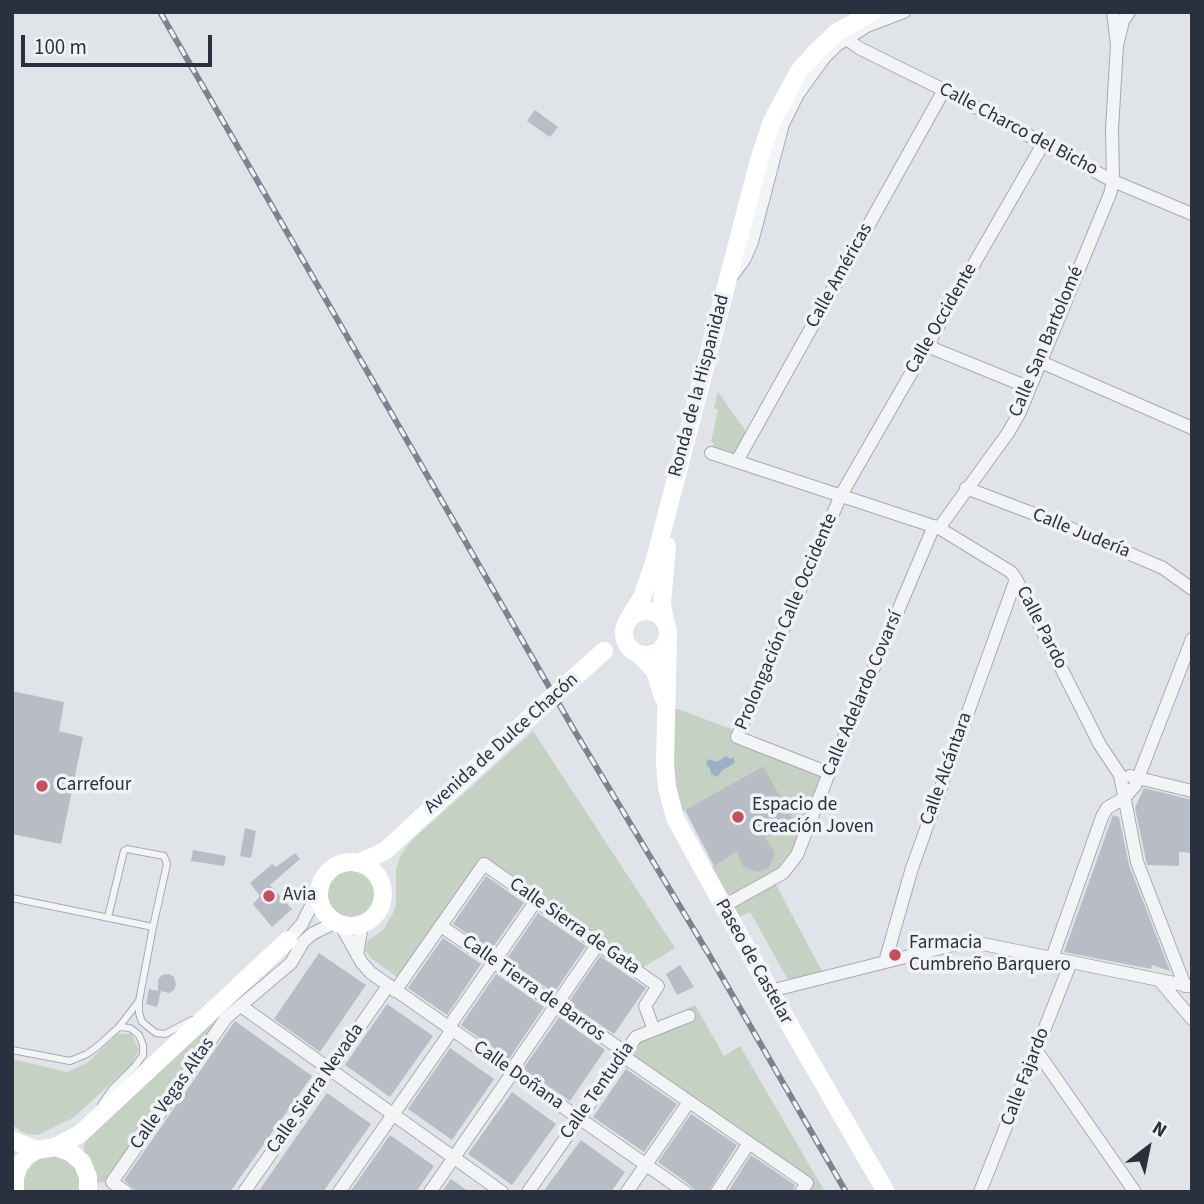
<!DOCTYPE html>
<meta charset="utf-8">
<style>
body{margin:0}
#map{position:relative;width:1204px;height:1204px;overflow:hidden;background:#e0e3e8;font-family:"Source Sans 3",sans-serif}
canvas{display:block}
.frame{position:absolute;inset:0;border:14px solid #2a313e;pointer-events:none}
.north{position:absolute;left:1113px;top:1113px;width:70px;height:70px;-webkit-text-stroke:5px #f0f2f5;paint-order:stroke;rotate:32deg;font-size:19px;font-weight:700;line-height:28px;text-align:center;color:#2a313e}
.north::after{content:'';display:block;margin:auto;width:24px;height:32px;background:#2a313e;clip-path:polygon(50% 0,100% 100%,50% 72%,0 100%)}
.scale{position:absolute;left:21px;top:35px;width:191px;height:32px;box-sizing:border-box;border:4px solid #2a313e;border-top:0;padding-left:9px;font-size:21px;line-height:24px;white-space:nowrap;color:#2a313e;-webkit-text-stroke:5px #f0f2f5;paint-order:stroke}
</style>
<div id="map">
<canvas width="1204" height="1204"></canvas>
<div class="frame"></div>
<div class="north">N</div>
<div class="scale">100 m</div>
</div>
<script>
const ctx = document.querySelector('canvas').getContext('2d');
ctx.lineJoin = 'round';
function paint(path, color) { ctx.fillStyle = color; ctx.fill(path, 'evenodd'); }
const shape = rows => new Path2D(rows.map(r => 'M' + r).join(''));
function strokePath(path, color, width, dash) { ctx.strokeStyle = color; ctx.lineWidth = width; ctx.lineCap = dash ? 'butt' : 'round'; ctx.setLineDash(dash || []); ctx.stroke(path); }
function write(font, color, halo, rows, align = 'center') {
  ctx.font = font + ' "Source Sans 3",sans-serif'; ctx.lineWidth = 7; ctx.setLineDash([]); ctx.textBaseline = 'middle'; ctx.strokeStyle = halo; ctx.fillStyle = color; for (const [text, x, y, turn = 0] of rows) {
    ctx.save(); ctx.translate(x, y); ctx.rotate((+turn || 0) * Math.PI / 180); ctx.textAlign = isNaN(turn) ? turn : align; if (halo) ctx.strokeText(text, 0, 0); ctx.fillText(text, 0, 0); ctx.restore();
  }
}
paint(shape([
 [718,392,750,437,737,461,711,453,714,443,711,442,718,410,714,408],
 [667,705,739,732,829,773,797,855,773,879,825,977,791,985,750,912,730,921,703,872,741,850,743,865,758,872,768,869,774,859,774,851,768,843,762,840,794,821,762,766,682,812,665,763],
 [533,731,675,948,642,968,484,864,401,980,372,959,365,950,367,941,383,930,393,913,396,904,396,869,401,855,411,841],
 '323 894a28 28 0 1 1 56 0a28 28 0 1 1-56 0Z',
 [226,996,237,1009,112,1182,89,1183,82,1162,86,1135],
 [695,1005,724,1056,740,1046,825,1192,801,1192,807,1184,623,1056,636,1037,689,1016,686,1009],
 [118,1034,131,1034,139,1049,132,1064,73,1118,38,1135,26,1134,12,1125,12,1059,67,1072,87,1063],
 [59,1154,77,1166,83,1192,21,1192,24,1169,39,1156]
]), '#c5d1c2');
paint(shape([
 [726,756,730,759,733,757,735,763,722,770,718,777,711,774,710,768,706,765,708,759,717,762]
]), '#9eafc5');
paint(shape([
 [535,110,558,127,550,137,527,121],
 [12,691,64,702,59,731,83,737,61,844,12,834],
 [763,766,794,821,765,838,774,851,774,858,768,869,758,872,749,869,743,866,737,852,714,866,685,810],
 [1144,788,1192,800,1192,853,1179,852,1179,866,1147,865,1135,808],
 [1113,815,1119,817,1129,865,1170,971,1152,965,1151,969,1064,952],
 [245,828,256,831,251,858,240,856],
 [193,850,226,856,224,866,191,861],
 [295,853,300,859,270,885,292,909,272,927,253,904,260,896,250,883,272,864,276,867],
 [486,876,524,903,491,950,453,924],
 [538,913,586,946,554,993,506,960],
 [443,938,481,964,447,1015,408,988],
 [319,953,366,985,320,1052,274,1019],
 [600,956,646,988,614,1034,568,1003],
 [680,965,694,987,677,995,666,974],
 [169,974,174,977,176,984,174,990,169,993,161,991,157,1007,146,1004,149,989,158,991,158,980,162,975],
 [496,974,544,1007,509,1059,461,1025],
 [387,1004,433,1036,390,1097,345,1065],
 [559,1017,605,1050,570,1101,523,1069],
 [235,1021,312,1076,230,1192,137,1192,124,1180],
 [450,1048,494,1079,452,1140,408,1109],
 [626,1069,677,1104,644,1152,593,1117],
 [512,1092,556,1124,512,1185,468,1154],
 [327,1093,371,1124,323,1192,258,1192],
 [691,1114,737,1145,708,1192,695,1192,690,1185,658,1162],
 [390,1135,434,1166,416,1192,350,1192],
 [581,1140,625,1172,611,1192,543,1192],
 [751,1155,795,1185,792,1192,728,1192],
 [451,1179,469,1192,442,1192]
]), '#b8bcc4');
const lane = shape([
 [12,898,153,927,139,1001,119,1027,98,1046,87,1054,70,1061,12,1050],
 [108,917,124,851,127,849,164,856,167,864,153,927],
 [139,1003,139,1013,142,1022,156,1033,165,1034,192,1020],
 [101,1105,112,1089,135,1066,143,1055,143,1045,139,1035,130,1028,119,1027]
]);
const street = shape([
 [1113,12,1117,45,1123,21,1129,12],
 [847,39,859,48,944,90,1113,181,1192,214],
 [732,276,744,260,752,242,783,124,798,94,824,58,837,45,867,26,904,12],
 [927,346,1030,388],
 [1041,362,1192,428],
 [711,453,939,528,1011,572,1016,579,1100,745,1120,775,1137,862,1185,986],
 [737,461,944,90],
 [966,488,1058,523,1163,568,1192,589],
 [939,528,1008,433,1020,412,1110,194,1113,181,1112,129,1117,45],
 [829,773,737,737,841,495,1043,144],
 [1130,776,1192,791],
 [722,907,783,873,797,855,829,773,934,526],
 [340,924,362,963,371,973,685,1192],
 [441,926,625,1052],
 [288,940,302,924,320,888],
 [357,955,362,924],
 [1052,958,1102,817,1107,808,1124,798,1135,786,1192,639],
 [885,962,912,868,1016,579],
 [1159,980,1192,1019],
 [395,991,484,864,658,986,645,1006,654,1030],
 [770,991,965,942,978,943,1189,986],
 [241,1006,502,1192],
 [448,1028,536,901],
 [1036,1050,1135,1192],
 [623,1056,807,1183,801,1192],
 [511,1071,598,944],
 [126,1192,112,1182,226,1018,291,963,303,942,312,934,336,922],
 [244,1192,388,986],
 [339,1192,452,1030],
 [430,1192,513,1072],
 [528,1192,636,1037,689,1016],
 [627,1192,689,1102],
 [717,1192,749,1143],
 [980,1192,1071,962]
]);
strokePath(lane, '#a6aab2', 8);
strokePath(street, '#a6aab2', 14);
strokePath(lane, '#f3f4f6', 6);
strokePath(street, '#f3f4f6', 12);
strokePath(shape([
 '624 633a22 22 0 1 1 44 0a22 22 0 1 1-44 0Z',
 [627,622,642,597,654,563,759,160,772,121,799,71,816,52,837,32,873,12],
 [665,622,662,603,667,546],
 [668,637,665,763,667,787,675,818,770,991,886,1192],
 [640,655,655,671,663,697],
 '319 894a32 32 0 1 1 64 0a32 32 0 1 1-64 0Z',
 [358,863,385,851,537,711],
 [12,1140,37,1150],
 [55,1147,80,1134,288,940],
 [15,1192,15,1177,19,1166,27,1156,37,1150,55,1147,70,1152,82,1162,88,1177,88,1192]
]), '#fff', 18);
const rail = shape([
 [160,12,574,730,711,958,846,1192]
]);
strokePath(rail, '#7b8290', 6);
strokePath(rail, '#f0f2f5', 3.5, [10]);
strokePath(shape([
 [537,711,604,651]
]), '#fff', 18);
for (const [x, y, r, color] of [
 [42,786,7,"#c2505d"],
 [738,817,7,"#c2505d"],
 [269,896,7,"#c2505d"],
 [895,955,7,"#c2505d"]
]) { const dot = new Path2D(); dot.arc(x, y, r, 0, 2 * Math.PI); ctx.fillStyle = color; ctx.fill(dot); strokePath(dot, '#f0f2f5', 2.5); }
write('19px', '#2a313e', '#f0f2f5', [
 ["Calle Charco del Bicho",1018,130,28],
 ["Calle Américas",840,276,-61],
 ["Calle Occidente",942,319,-60],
 ["Calle San Bartolomé",1047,342,-67],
 ["Ronda de la Hispanidad",700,386,-75],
 ["Calle Judería",1081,534,22],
 ["Prolongación Calle Occidente",787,622,-67],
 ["Calle Pardo",1041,628,63],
 ["Calle Adelardo Covarsí",863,694,-67],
 ["Avenida de Dulce Chacón",502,744,-42],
 ["Calle Alcántara",947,769,-70],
 ["Calle Sierra de Gata",574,927,35],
 ["Paseo de Castelar",753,962,61],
 ["Calle Tierra de Barros",533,989,35],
 ["Calle Doñana",518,1076,35],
 ["Calle Fajardo",1026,1077,-69],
 ["Calle Sierra Nevada",316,1089,-55],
 ["Calle Tentudia",598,1091,-55],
 ["Calle Vegas Altas",173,1094,-55]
]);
write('19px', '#2a313e', '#f0f2f5', [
 ["Carrefour",56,786],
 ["Espacio de",752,806],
 ["Creación Joven",752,828],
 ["Avia",283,896],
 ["Farmacia",909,944],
 ["Cumbreño Barquero",909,966]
], 'left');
</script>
